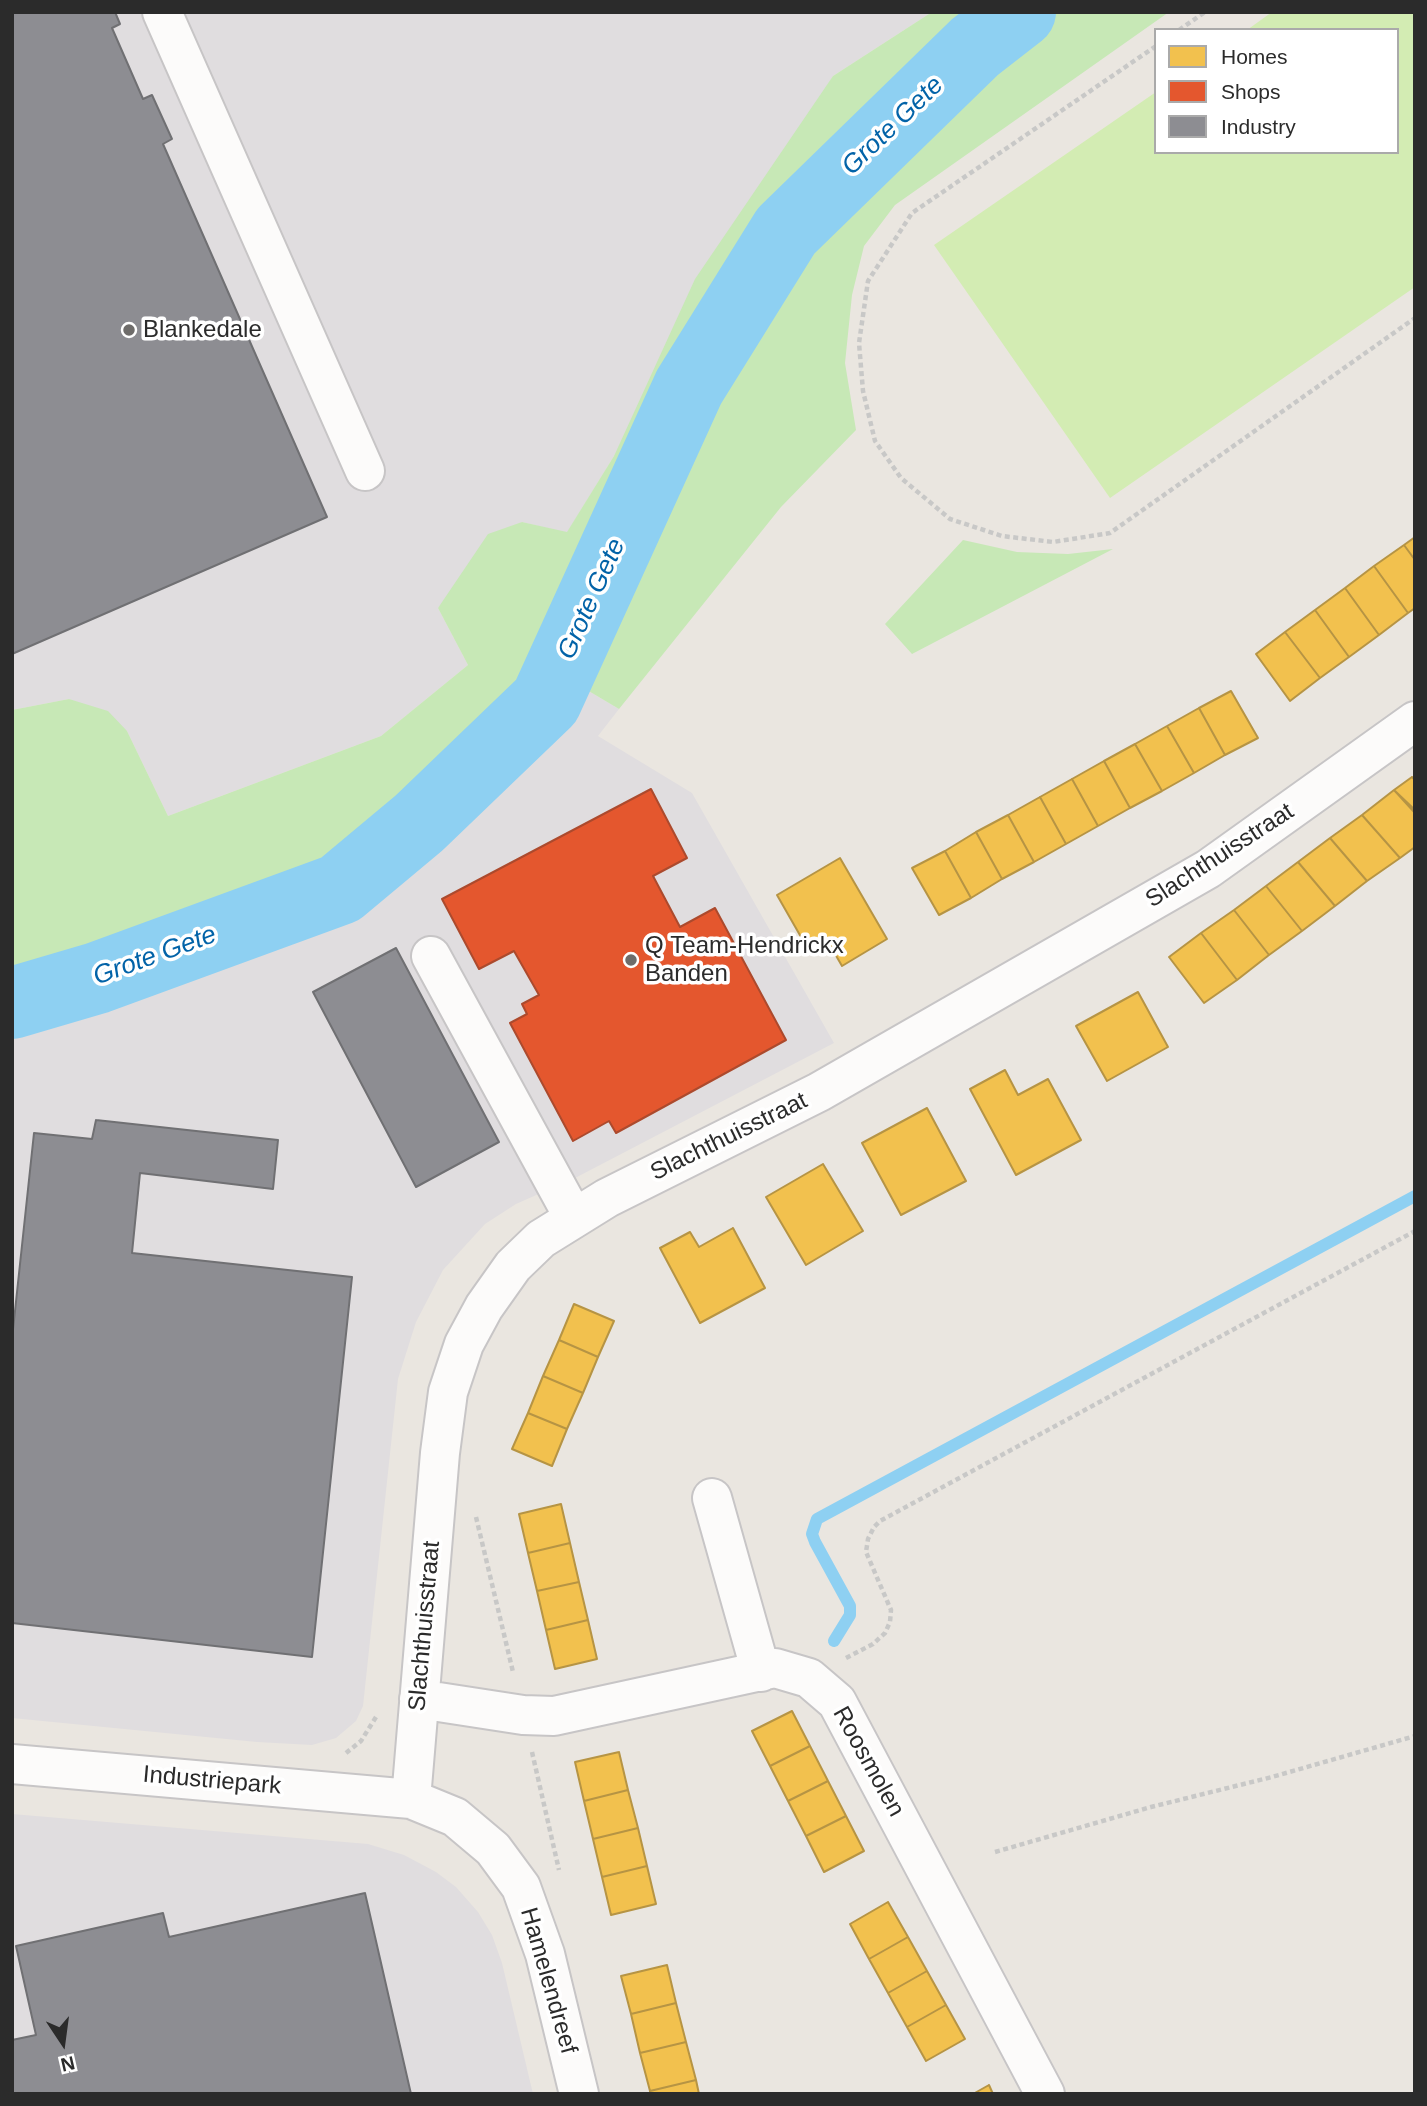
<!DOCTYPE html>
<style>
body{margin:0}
#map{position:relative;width:1427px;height:2106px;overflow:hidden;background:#eae6e0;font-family:Arial,sans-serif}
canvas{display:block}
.frame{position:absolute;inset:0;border:14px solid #2b2b2b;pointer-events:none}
.legend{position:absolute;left:1154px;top:28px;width:245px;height:126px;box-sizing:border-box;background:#fff;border:2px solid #aaa;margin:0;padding:9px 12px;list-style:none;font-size:21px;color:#2b2b2b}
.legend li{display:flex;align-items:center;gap:14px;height:35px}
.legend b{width:35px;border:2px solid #aaa}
.north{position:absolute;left:28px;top:2008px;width:70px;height:70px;-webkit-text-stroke:5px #fff;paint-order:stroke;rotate:167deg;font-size:19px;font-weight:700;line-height:28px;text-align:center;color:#2b2b2b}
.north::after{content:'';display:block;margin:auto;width:24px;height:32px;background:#2b2b2b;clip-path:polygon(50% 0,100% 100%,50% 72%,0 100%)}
</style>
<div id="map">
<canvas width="1427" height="2106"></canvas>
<div class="frame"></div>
<ul class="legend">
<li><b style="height:19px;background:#f2c14e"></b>Homes</li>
<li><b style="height:19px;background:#e4572e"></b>Shops</li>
<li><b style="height:19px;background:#8d8d92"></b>Industry</li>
</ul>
<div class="north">N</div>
</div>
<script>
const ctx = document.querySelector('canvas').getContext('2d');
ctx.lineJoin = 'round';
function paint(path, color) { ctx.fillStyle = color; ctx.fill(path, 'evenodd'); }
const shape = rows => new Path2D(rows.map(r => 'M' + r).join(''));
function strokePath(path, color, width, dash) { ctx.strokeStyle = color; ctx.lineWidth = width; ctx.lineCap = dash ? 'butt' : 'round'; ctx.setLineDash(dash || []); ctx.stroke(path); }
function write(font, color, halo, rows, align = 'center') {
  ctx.font = font + ' Arial,sans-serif'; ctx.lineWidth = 7; ctx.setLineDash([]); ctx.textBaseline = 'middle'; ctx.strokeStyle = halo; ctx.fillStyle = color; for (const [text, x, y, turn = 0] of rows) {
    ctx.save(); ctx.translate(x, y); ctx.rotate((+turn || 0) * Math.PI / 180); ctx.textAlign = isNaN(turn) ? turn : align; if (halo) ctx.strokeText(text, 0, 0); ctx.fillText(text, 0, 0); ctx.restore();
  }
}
paint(shape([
 [12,12,932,12,833,76,614,456,567,533,522,522,438,608,468,665,381,736,168,816,127,731,69,699,12,710],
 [587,690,619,709,598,736,692,793,834,1043,577,1177,516,1204,485,1224,443,1270,416,1322,398,1379,363,1706,356,1721,336,1738,312,1745,257,1742,12,1718,12,1003,97,978,419,823,546,701],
 [12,1814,368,1844,404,1855,436,1872,456,1887,478,1912,492,1935,502,1963,533,2094,12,2094]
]), '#e0dddf');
paint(shape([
 [932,12,1169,12,895,205,864,246,852,295,845,363,856,430,781,507,619,709,587,690,546,701,419,823,340,889,97,978,12,1003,12,710,69,699,108,711,127,731,168,816,381,736,468,665,438,608,488,534,522,522,567,532,614,456,695,279,833,76],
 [963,540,1017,552,1068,554,1113,549,912,654,885,624]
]), '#c7e8b6');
paint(shape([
 [1272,12,1415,12,1415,287,1110,498,934,245,1156,92,1156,152,1397,152,1397,30,1247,30]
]), '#d3ecb3');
const homes = shape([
 [1415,537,1415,560,1404,545,1415,537],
 [1404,545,1415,560,1415,608,1408,613,1374,566,1404,545],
 [1374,566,1408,613,1379,635,1345,588,1374,566],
 [1345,588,1379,635,1349,657,1315,610,1345,588],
 [1315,610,1349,657,1320,678,1285,632,1315,610],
 [1285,632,1320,678,1290,701,1256,654,1285,632],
 [1231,691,1258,738,1225,755,1199,708,1231,691],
 [1199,708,1225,755,1194,773,1167,726,1199,708],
 [1167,726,1194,773,1162,791,1135,744,1167,726],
 [1135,744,1162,791,1130,808,1104,761,1135,744],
 [1104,761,1130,808,1098,826,1072,779,1104,761],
 [1412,777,1415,780,1415,810,1394,790,1412,777],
 [1072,779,1098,826,1066,844,1040,797,1072,779],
 [1394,790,1415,813,1415,847,1400,858,1362,815,1394,790],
 [1040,797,1066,844,1034,862,1008,815,1040,797],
 [1008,815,1034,862,1002,879,976,832,1008,815],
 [1362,815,1400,858,1367,881,1330,838,1362,815],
 [976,832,1002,879,971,898,945,851,976,832],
 [1330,838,1367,881,1335,906,1298,862,1330,838],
 [945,851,971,898,939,915,912,868,945,851],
 [840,858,887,939,842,966,827,940,809,951,777,895,840,858],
 [1298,862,1335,906,1302,931,1266,886,1298,862],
 [1266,886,1302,931,1269,955,1234,910,1266,886],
 [1234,910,1269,955,1237,980,1201,933,1234,910],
 [1201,933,1237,980,1204,1003,1169,957,1201,933],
 [1138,992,1168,1047,1107,1081,1076,1026,1138,992],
 [1005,1070,1018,1095,1048,1079,1081,1140,1016,1175,970,1089,1005,1070],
 [927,1108,966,1181,901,1215,862,1143,927,1108],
 [823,1164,863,1231,806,1265,766,1197,823,1164],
 [733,1228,765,1288,700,1323,660,1248,690,1232,699,1247,733,1228],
 [574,1304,614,1321,598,1357,559,1340,574,1304],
 [559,1340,598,1357,583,1393,543,1376,559,1340],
 [543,1376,583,1393,567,1429,528,1413,543,1376],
 [528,1413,567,1429,552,1466,512,1449,528,1413],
 [561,1504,570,1543,528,1553,519,1514,561,1504],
 [570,1543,579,1582,537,1591,528,1553,570,1543],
 [579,1582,588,1620,546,1630,537,1591,579,1582],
 [588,1620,597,1659,555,1669,546,1630,588,1620],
 [792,1711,810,1746,770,1766,752,1731,792,1711],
 [810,1746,828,1781,788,1801,770,1766,810,1746],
 [619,1752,628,1790,584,1801,575,1762,619,1752],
 [828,1781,846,1816,806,1836,788,1801,828,1781],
 [628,1790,638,1828,593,1839,584,1801,628,1790],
 [846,1816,864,1851,824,1872,806,1836,846,1816],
 [638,1828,647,1866,602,1877,593,1839,638,1828],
 [647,1866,656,1904,611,1915,602,1877,647,1866],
 [888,1902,908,1937,869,1959,850,1924,888,1902],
 [908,1937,927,1971,888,1993,869,1959,908,1937],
 [667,1965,676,2003,631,2014,621,1976,667,1965],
 [927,1971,946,2005,907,2027,888,1993,927,1971],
 [676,2003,686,2042,640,2053,631,2014,676,2003],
 [946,2005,965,2039,926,2061,907,2027,946,2005],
 [686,2042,696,2080,650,2091,640,2053,686,2042],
 [696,2080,699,2094,650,2094,650,2091,696,2080],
 [989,2085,993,2094,973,2094,989,2085]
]);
paint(homes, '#f2c14e');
strokePath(homes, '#b69444', 2);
const shops = shape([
 [651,789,687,858,653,876,680,927,715,908,786,1040,616,1133,609,1121,573,1141,510,1023,527,1014,522,1004,539,995,514,951,479,969,442,899,651,789]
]);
paint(shops, '#e4572e');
strokePath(shops, '#ac4a2d', 2);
const industry = shape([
 [12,12,115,12,120,24,112,28,143,99,152,95,172,139,163,144,327,517,12,654,12,12],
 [396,948,499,1142,416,1187,313,992,396,948],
 [96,1120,278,1140,273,1189,140,1173,132,1253,352,1277,312,1657,12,1623,12,1339,34,1133,92,1139,96,1120],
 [365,1893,411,2094,12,2094,12,2040,36,2035,16,1946,163,1913,169,1937,365,1893]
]);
paint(industry, '#8d8d92');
strokePath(industry, '#707073', 2);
strokePath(shape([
 [834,1641,850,1615,850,1606,815,1542,812,1534,817,1519,1415,1196]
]), '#8ed0f2', 12);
strokePath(shape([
 [12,1003,97,978,340,889,419,823,546,701,689,387,786,231,975,47,1020,12]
]), '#8ed0f2', 72);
const minor = shape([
 [162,12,365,471],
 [431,956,574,1218],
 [712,1498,761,1672],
 [419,1699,523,1715,554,1716,775,1668,809,1678,837,1702,1045,2094],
 [12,1764,411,1799,455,1817,493,1849,521,1887,545,1954,579,2094],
 [411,1799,440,1453,448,1392,464,1344,484,1307,513,1266,541,1239,607,1198,819,1092,1208,869,1415,721]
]);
strokePath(minor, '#c7c5c6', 42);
strokePath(shape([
 [1179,30,1205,12],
 [1156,46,912,213,868,281,859,343,863,391,875,441,901,478,950,519,1002,536,1053,542,1110,533,1415,318],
 [476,1517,513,1672],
 [846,1658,873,1644,885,1633,890,1622,891,1610,866,1552,868,1539,874,1527,880,1521,1415,1231],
 [532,1752,559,1870],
 [346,1753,361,1741,376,1717],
 [995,1852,1151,1807,1272,1777,1415,1736]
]), '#c8c8c7', 4.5, [5, 3.5]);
strokePath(minor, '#fcfbfa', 38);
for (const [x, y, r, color] of [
 [129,330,7,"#6e6c6a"],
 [631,960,7,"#6e6c6a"]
]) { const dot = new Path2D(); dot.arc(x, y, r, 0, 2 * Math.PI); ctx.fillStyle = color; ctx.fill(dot); strokePath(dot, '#fff', 2.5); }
write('24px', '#2b2b2b', '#fff', [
 ["Blankedale",143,330],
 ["Q Team-Hendrickx",645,946],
 ["Banden",645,974]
], 'left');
write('24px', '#2b2b2b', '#fff', [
 ["Slachthuisstraat",1220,856,-33],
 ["Slachthuisstraat",729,1137,-26],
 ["Slachthuisstraat",425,1626,-85],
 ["Roosmolen",868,1762,61],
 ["Industriepark",212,1781,5],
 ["Hamelendreef",548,1981,74]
]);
write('italic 26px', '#0263a8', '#fff', [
 ["Grote Gete",893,126,-44],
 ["Grote Gete",592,599,-66],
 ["Grote Gete",155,956,-20]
]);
</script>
